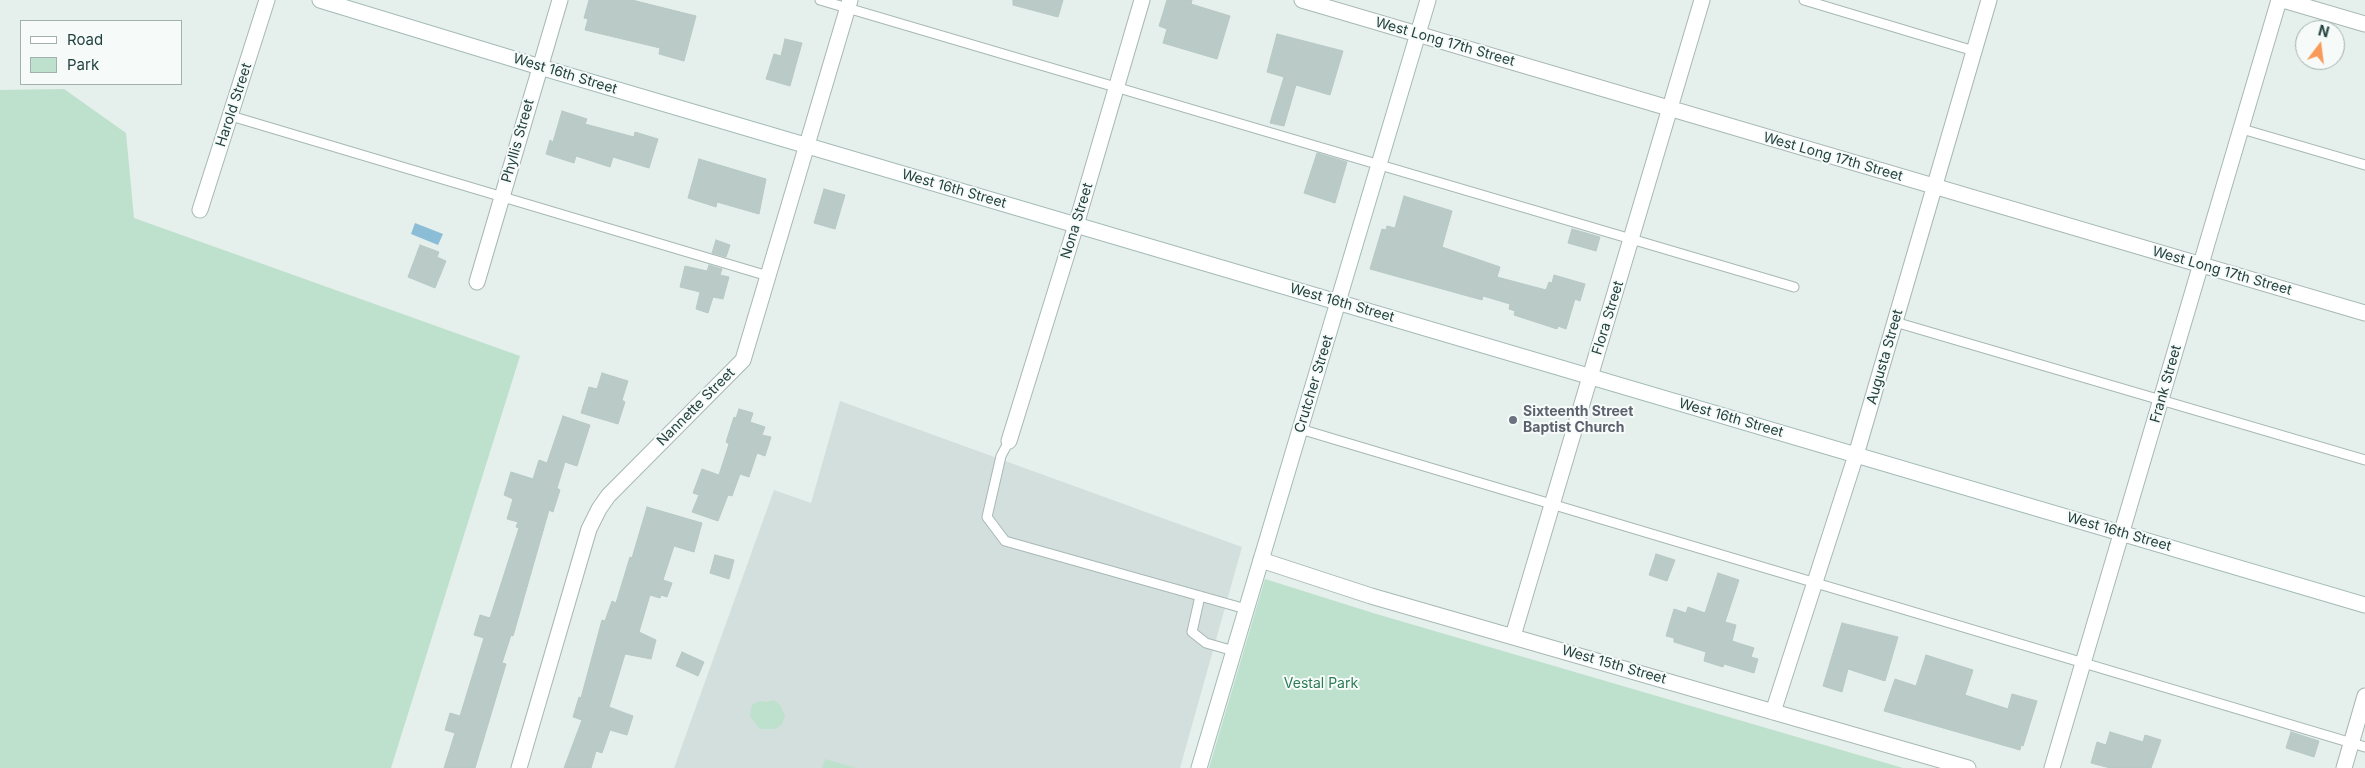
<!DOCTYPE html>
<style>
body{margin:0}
#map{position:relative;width:2365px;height:768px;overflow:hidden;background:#e5efec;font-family:Inter,sans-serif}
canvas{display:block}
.legend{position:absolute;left:20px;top:20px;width:162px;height:65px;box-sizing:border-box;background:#f6fbf9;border:1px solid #a2b1af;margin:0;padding:6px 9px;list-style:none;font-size:15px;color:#23423f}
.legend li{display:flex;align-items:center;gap:10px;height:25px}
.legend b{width:25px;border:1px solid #a2b1af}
.north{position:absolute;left:2295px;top:20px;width:50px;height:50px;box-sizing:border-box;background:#f6fbf9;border:1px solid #a2b1af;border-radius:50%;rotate:15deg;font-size:14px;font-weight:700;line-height:20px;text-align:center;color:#23423f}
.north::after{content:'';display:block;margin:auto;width:18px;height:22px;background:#f89b5a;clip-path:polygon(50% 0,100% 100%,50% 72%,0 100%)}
</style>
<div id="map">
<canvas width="2365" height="768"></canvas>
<ul class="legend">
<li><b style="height:6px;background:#fff"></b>Road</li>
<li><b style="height:14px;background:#bde1cd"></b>Park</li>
</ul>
<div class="north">N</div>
</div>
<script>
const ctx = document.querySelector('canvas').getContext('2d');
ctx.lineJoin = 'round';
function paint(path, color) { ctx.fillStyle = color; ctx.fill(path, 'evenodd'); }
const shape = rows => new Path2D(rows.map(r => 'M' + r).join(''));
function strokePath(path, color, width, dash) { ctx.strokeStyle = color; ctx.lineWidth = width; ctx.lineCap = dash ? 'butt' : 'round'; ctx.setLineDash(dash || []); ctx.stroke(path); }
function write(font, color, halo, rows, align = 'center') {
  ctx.font = font + ' Inter,sans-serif'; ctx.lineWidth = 4; ctx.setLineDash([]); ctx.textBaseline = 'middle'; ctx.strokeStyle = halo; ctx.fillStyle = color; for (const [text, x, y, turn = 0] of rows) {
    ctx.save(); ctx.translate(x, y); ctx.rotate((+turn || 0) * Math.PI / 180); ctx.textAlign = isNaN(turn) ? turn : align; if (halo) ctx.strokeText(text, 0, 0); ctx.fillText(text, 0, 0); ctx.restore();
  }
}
paint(shape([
 [840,401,1242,547,1180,768,674,768,774,490,811,503]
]), '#d3dfdc');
paint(shape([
 [64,89,126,133,134,218,520,356,391,768,0,768,0,90],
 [1265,579,1373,613,1903,768,1209,768],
 [774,700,780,705,785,716,782,724,776,729,760,729,750,716,751,709,753,704,760,701,766,702],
 [825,759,856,768,822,768]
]), '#bde1cd');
paint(shape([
 [415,223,443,234,438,245,411,234]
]), '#8bbed6');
const building = shape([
 [589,0,632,0,696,16,684,61,659,54,660,48,585,30,588,19,584,18,589,0],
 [1013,0,1063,0,1058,17,1013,5,1013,0],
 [1167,0,1192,0,1191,4,1230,16,1217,59,1163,43,1167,29,1159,26,1167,0],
 [1277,34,1343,51,1330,95,1296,85,1284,126,1270,123,1284,77,1267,72,1277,34],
 [785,39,802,43,790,86,766,79,774,54,781,56,785,39],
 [562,111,587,119,585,124,634,137,635,132,658,139,649,168,613,157,610,167,576,156,574,163,546,154,550,140,553,142,562,111],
 [1317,153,1347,162,1335,203,1304,193,1317,153],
 [699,159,766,179,759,214,717,202,716,207,688,198,699,159],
 [824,189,845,195,835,229,814,223,824,189],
 [1404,196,1452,211,1442,247,1500,267,1497,277,1546,290,1549,282,1552,283,1554,275,1585,284,1580,301,1575,299,1566,329,1558,326,1557,329,1514,315,1515,311,1509,309,1510,304,1483,296,1482,300,1370,269,1382,229,1386,230,1387,226,1395,228,1404,196],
 [1572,229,1600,237,1596,251,1568,243,1572,229],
 [716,240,730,245,726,257,712,253,716,240],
 [420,245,439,252,437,257,446,261,435,288,408,277,420,245],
 [709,265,722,269,720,275,729,277,723,299,713,297,708,313,696,309,700,292,680,287,685,266,707,271,709,265],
 [602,373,628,381,622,400,625,402,618,424,581,413,589,387,597,389,602,373],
 [739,409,753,413,750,422,765,427,762,435,771,437,765,456,757,453,749,477,740,474,732,496,728,495,718,521,692,512,699,495,693,493,702,469,719,475,729,444,726,442,734,417,736,418,739,409],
 [563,416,590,425,577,466,565,462,557,488,560,490,553,512,549,510,513,636,511,635,502,663,506,664,475,768,444,768,455,733,445,730,450,713,460,716,484,638,474,635,480,615,490,618,519,528,516,527,518,522,507,519,513,499,504,495,511,472,533,479,539,460,547,463,563,416],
 [647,507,702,523,694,552,674,546,663,580,672,583,667,597,661,595,660,598,650,595,639,632,656,640,651,659,625,654,609,707,633,716,627,735,610,730,602,753,596,751,591,768,564,768,582,720,573,717,579,697,581,698,602,620,605,621,612,601,616,603,630,557,632,558,647,507],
 [1656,554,1675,560,1667,581,1649,575,1656,554],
 [715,555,734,560,729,579,710,573,715,555],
 [1718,573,1739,580,1725,622,1736,625,1732,641,1754,648,1751,657,1758,659,1754,673,1724,664,1723,667,1704,661,1706,652,1674,642,1674,638,1666,636,1674,609,1686,613,1688,607,1705,613,1718,573],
 [1842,623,1898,637,1885,681,1848,669,1842,692,1823,686,1842,623],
 [682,652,704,662,698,676,676,666,682,652],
 [1926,655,1973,670,1965,695,2008,709,2012,694,2037,701,2023,746,2021,745,2020,750,1884,711,1895,679,1916,686,1926,655],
 [2110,732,2143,742,2145,735,2161,740,2151,768,2110,768,2091,763,2097,742,2106,745,2110,732],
 [2291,732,2319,741,2314,757,2286,748,2291,732]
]);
paint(building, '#bacac6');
strokePath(building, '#b7c9c5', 1);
const lane = shape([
 [820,0,1794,287],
 [1804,0,1974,51],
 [231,116,768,276],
 [2242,129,2365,165],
 [1895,322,2365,460],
 [1300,429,2365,747],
 [1009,441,1001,456,987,517,1005,541,1246,609],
 [1200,596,1192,632,1206,643,1234,651]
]);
const street = shape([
 [1302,0,2365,313],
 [2283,0,2365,24],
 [200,210,267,0],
 [477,282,560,0],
 [1009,441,1076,225,1142,0],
 [1261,560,1371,596,1968,768],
 [1513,636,1702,0],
 [1773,712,1856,455,1989,0],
 [519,768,589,529,599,509,608,496,743,360,850,0],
 [2052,768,2279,0],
 [2344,768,2365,696]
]);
const secondary = shape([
 [320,0,540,67,2365,605],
 [1199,768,1428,0]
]);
strokePath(lane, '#a7b8b5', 11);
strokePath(street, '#a7b8b5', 17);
strokePath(secondary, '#a3bbb7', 17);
strokePath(lane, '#fff', 9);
strokePath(street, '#fff', 15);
strokePath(secondary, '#fff', 15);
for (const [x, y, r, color] of [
 [1513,420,5,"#6b7280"]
]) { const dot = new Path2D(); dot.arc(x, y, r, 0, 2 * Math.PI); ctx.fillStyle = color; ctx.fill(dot); strokePath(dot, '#f6fbf9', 2); }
write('14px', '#23423f', '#f6fbf9', [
 ["West Long 17th Street",1445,42,16],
 ["West 16th Street",565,74,17],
 ["Harold Street",234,105,-72],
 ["Phyllis Street",518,141,-74],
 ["West Long 17th Street",1833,157,16],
 ["West 16th Street",954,189,16],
 ["Nona Street",1077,221,-73],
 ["West Long 17th Street",2222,271,16],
 ["West 16th Street",1342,303,16],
 ["Flora Street",1608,318,-73],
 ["Augusta Street",1885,357,-74],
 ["Crutcher Street",1314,384,-73],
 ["Frank Street",2166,384,-74],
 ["Nannette Street",696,407,-45],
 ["West 16th Street",1731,418,16],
 ["West 16th Street",2119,532,16],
 ["West 15th Street",1614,665,16]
]);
write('bold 14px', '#5b616d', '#f6fbf9', [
 ["Sixteenth Street",1523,412],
 ["Baptist Church",1523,428]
], 'left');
write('14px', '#2b7b57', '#f6fbf9', [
 ["Vestal Park",1321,684]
]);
</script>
